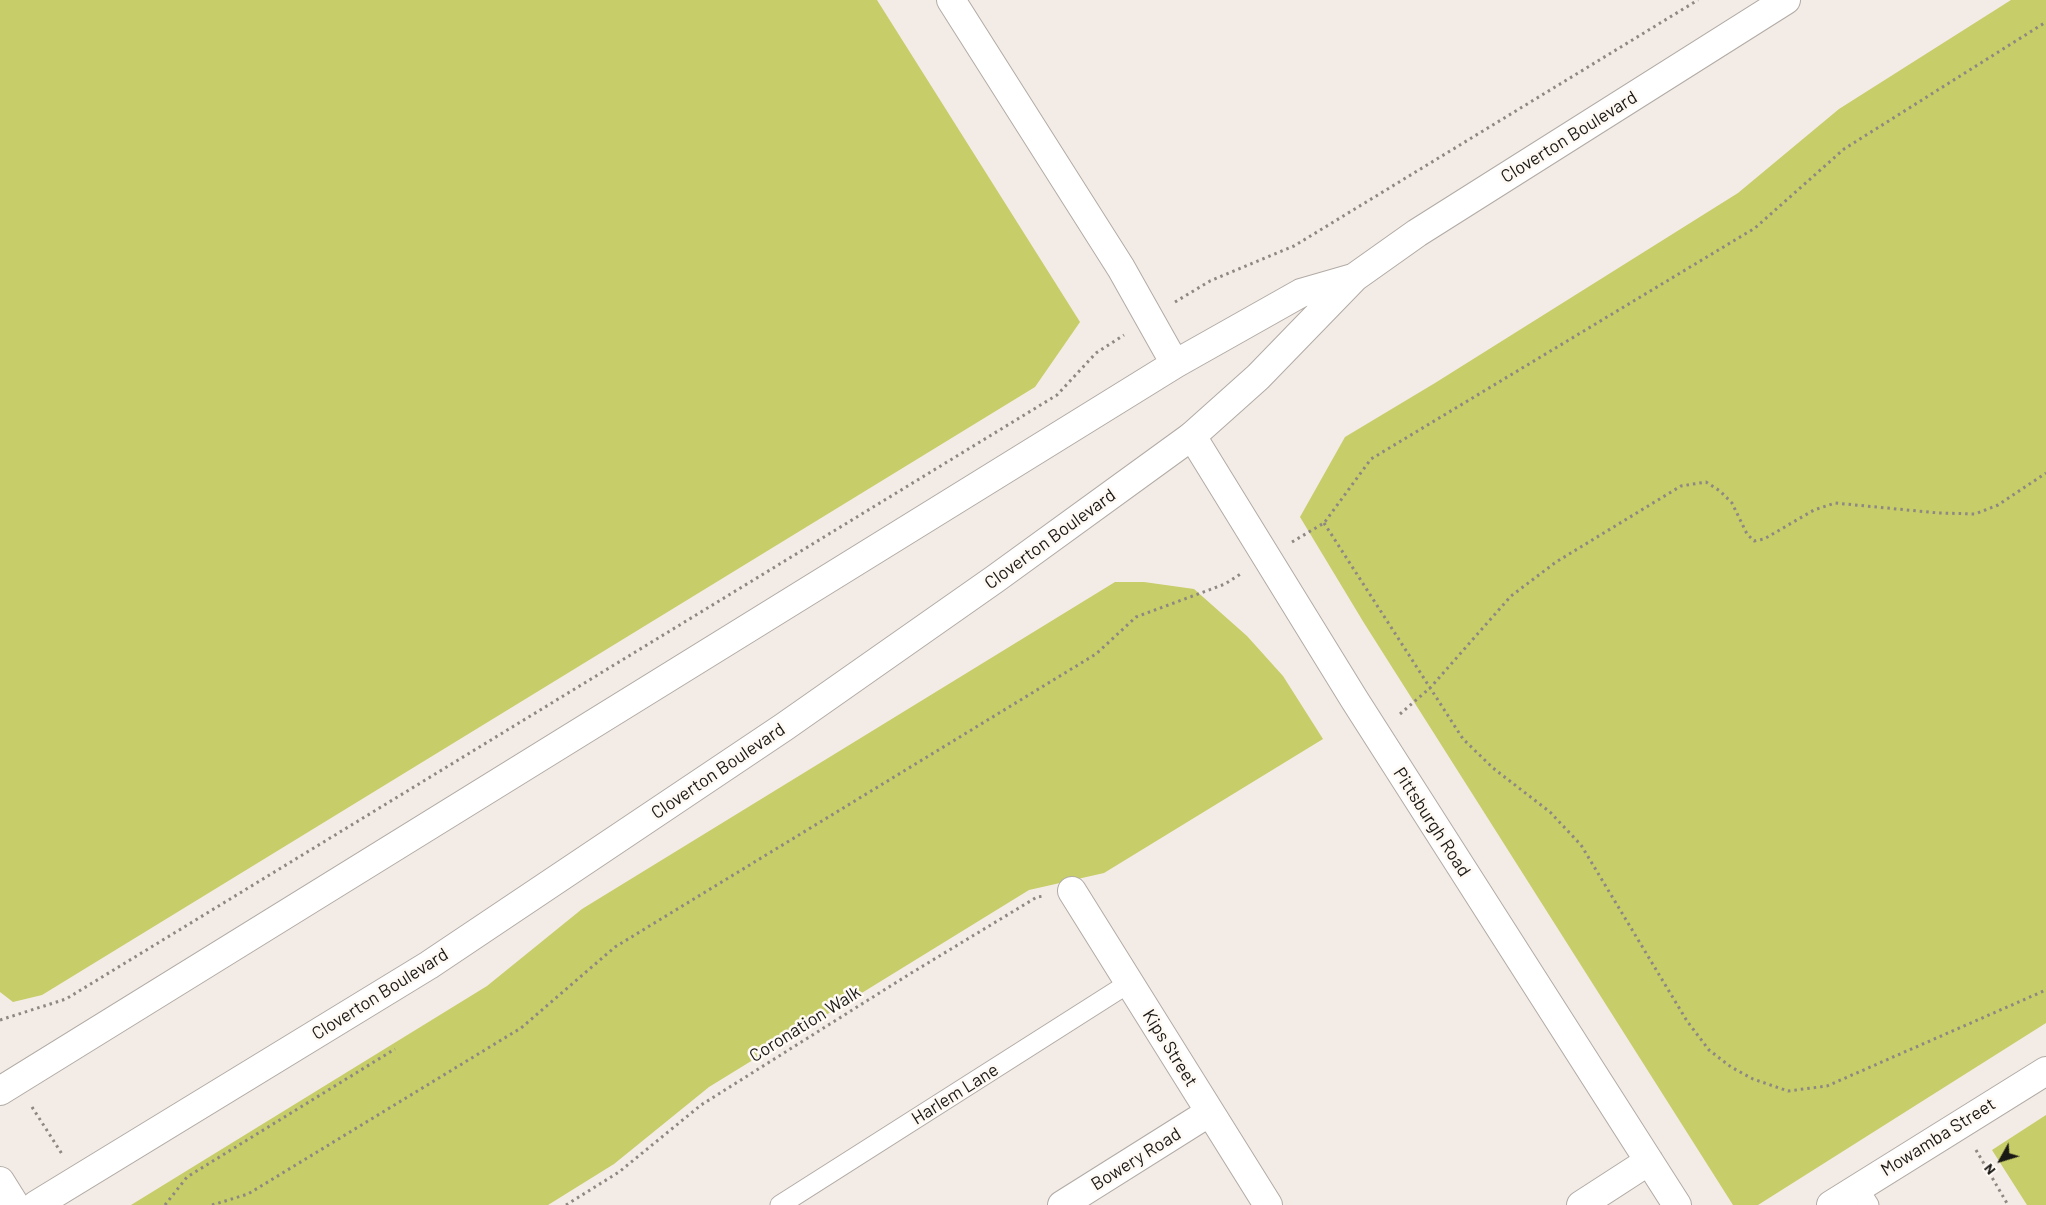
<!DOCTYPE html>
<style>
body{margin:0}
#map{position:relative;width:2046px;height:1205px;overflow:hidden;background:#f3ebe5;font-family:Barlow,sans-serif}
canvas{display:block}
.north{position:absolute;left:1976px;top:1135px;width:50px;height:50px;-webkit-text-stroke:4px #fff9f4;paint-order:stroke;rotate:231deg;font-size:14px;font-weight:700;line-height:20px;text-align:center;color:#1a1815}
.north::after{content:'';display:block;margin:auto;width:18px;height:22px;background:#1a1815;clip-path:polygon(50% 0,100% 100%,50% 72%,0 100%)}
</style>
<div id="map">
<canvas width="2046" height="1205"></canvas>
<div class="north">N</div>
</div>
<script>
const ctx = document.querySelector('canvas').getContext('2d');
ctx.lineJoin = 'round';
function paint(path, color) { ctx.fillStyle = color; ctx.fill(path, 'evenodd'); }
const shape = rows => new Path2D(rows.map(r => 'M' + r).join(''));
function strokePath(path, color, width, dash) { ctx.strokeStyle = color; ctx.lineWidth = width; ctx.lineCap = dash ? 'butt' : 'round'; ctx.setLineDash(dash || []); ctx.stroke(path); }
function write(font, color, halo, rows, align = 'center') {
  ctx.font = font + ' Barlow,sans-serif'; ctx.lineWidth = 5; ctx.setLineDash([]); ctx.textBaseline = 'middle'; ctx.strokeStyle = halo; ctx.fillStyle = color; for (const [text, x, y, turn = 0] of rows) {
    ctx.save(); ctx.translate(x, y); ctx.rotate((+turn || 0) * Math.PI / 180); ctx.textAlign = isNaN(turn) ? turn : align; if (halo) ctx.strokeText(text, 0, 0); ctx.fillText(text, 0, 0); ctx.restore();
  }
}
paint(shape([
 [0,0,877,0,1080,322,1035,387,42,995,13,1002,0,992],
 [2011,0,2046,0,2046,1023,1758,1205,1733,1205,1364,623,1300,517,1345,437,1435,383,1738,193,1839,109],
 [1115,582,1144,582,1194,589,1247,636,1283,676,1323,739,1104,873,1029,890,709,1087,614,1164,548,1205,131,1205,487,986,582,909],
 [2046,1115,2046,1205,2027,1205,1992,1150]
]), '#c7cd68');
const lane = shape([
 [1858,1188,1869,1205],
 [780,1205,1129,983]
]);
const street = shape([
 [1192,436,1354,699,1677,1205],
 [1072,891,1268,1205],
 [1062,1205,1210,1112],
 [1581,1205,1649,1161],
 [1831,1205,2046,1071]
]);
const secondary = shape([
 [951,0,1121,268,1175,364],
 [0,1091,1175,364,1301,293,1353,278],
 [0,1181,15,1205],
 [36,1205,429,965,784,727,995,579,1192,436,1258,377,1355,277,1417,233,1786,0]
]);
strokePath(lane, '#b2aba5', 21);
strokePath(street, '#b2aba5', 30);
strokePath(secondary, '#b2aba5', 30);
strokePath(shape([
 [1175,302,1210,281,1294,246,1698,0],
 [1324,523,1463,739,1493,768,1550,812,1581,845,1687,1021,1709,1050,1731,1067,1753,1079,1788,1091,1827,1086,2046,990],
 [1292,542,1324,523,1371,459,1755,228,1844,149,2046,22],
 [1400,714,1430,688,1511,596,1556,562,1681,486,1706,482,1720,491,1732,503,1747,534,1754,541,1764,539,1814,510,1835,503,1939,513,1975,514,1998,505,2046,473],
 [0,1020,66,999,1057,395,1096,353,1124,335],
 [32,1107,62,1154],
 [1976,1150,2008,1205],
 [165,1205,187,1177,395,1049],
 [212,1205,248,1194,521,1028,615,947,1096,654,1136,617,1225,584,1242,573],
 [566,1205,619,1172,701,1105,908,975,1037,897,1044,896]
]), '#8d8883', 3, [2.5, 4]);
strokePath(lane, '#fff', 19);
strokePath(street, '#fff', 28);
strokePath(secondary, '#fff', 28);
write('18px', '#1a1815', '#fff9f4', [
 ["Cloverton Boulevard",1569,137,-32],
 ["Cloverton Boulevard",1050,539,-36],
 ["Cloverton Boulevard",718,771,-34],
 ["Pittsburgh Road",1432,822,57],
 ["Cloverton Boulevard",380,994,-32],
 ["Coronation Walk",805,1024,-32],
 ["Kips Street",1170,1048,58],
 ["Harlem Lane",955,1094,-32],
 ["Mowamba Street",1938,1137,-32],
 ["Bowery Road",1136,1159,-32]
]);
</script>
